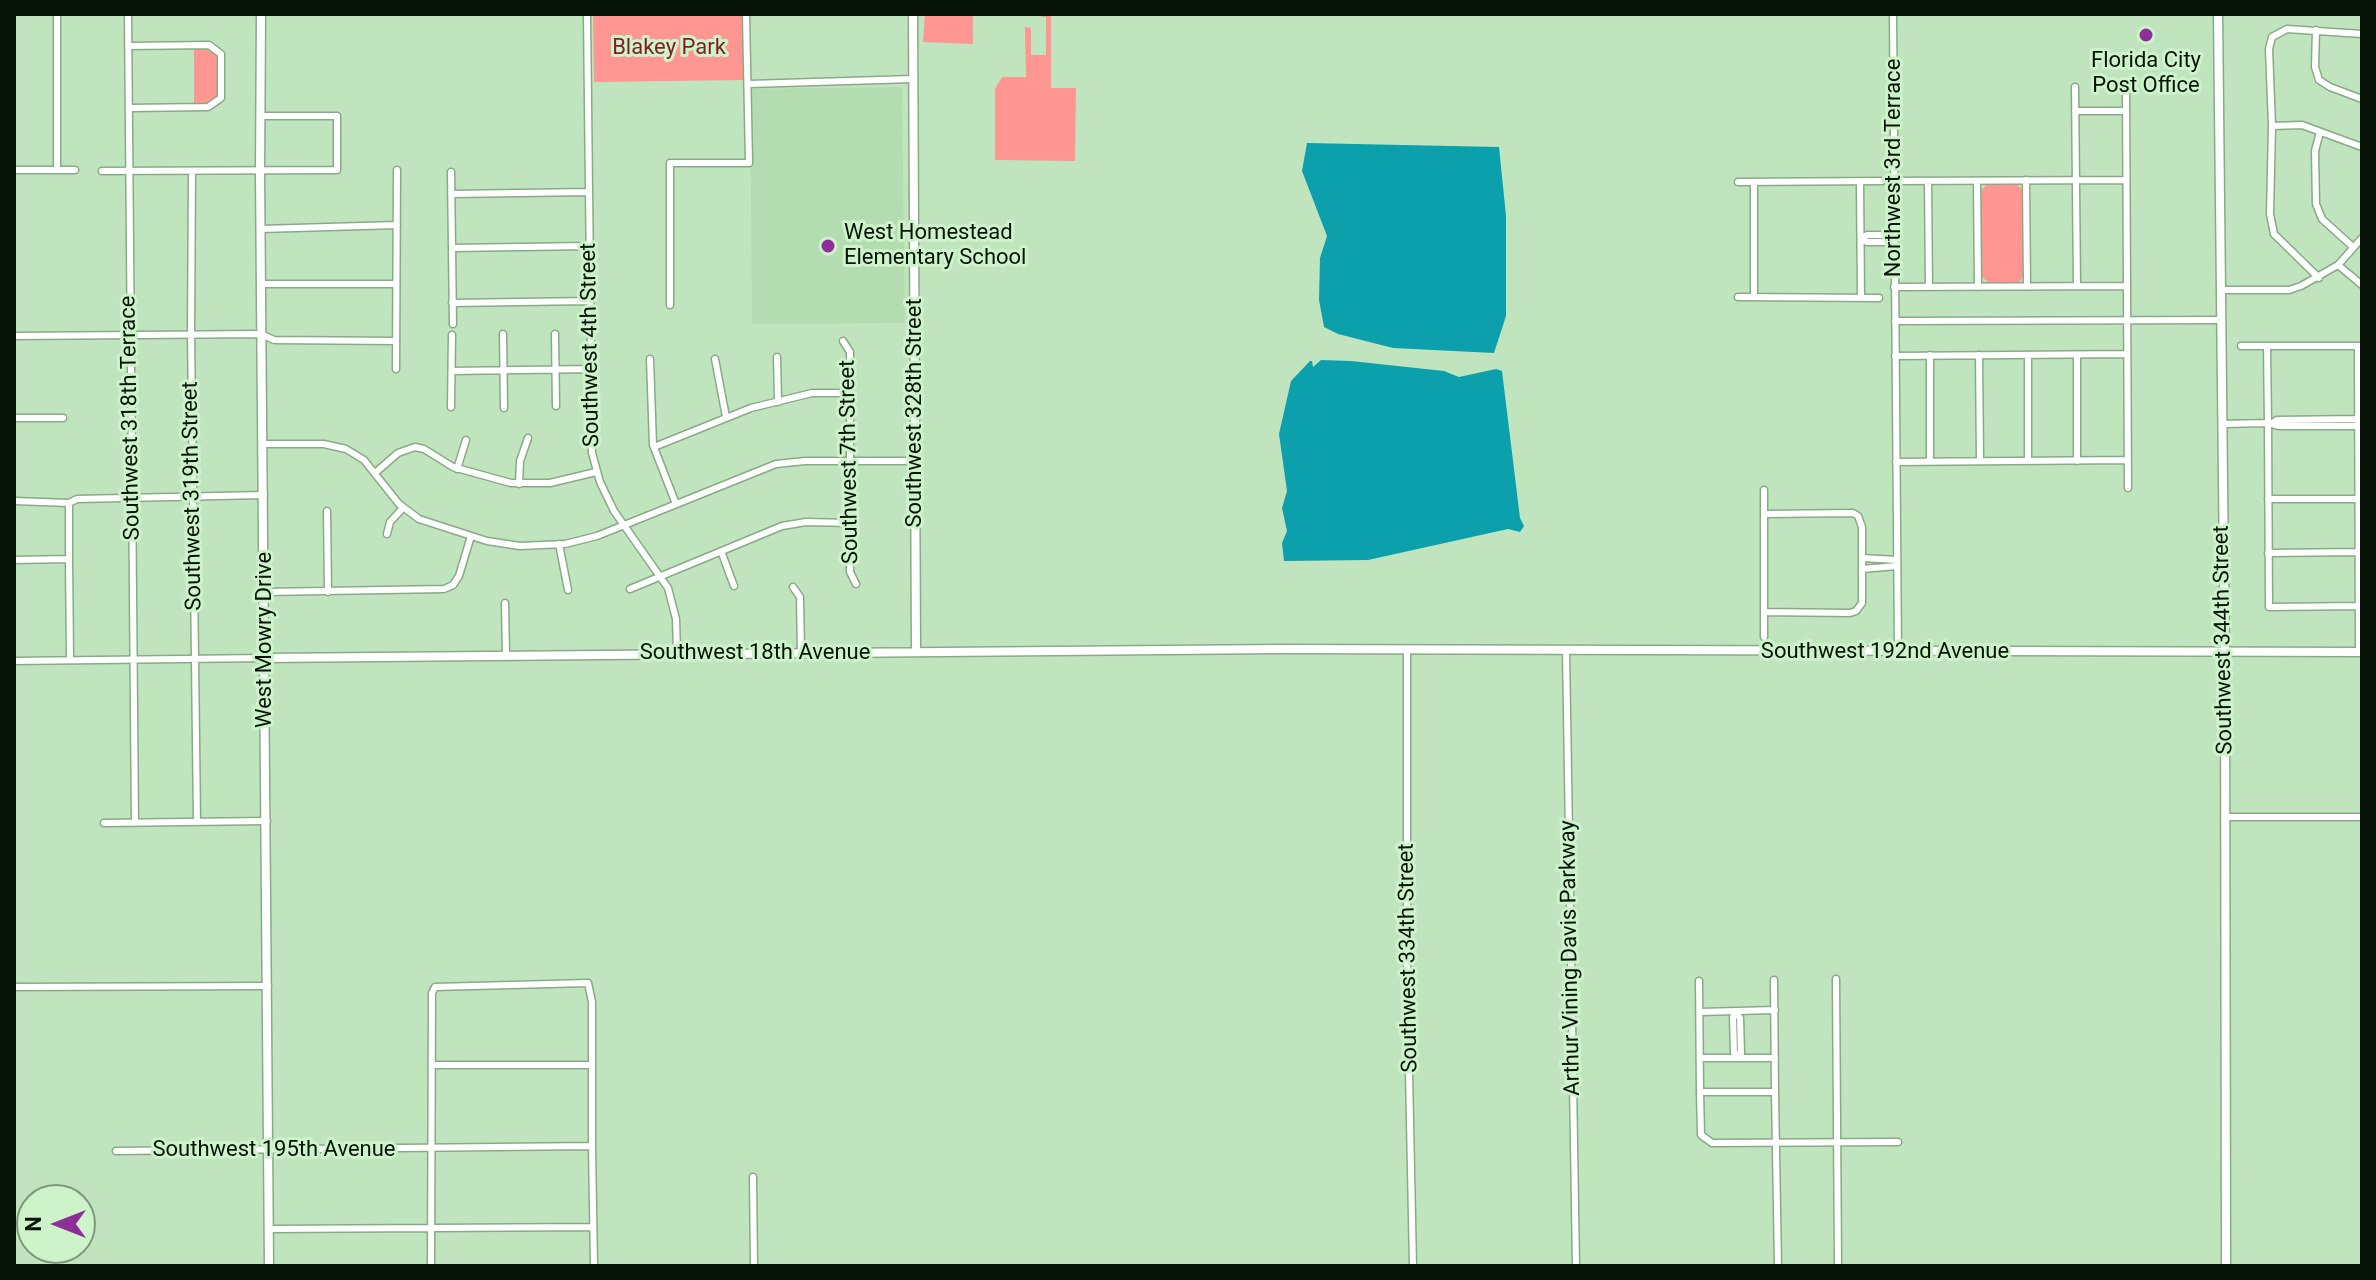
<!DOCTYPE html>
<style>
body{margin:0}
#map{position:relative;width:2376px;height:1280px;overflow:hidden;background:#c0e5be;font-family:Roboto,sans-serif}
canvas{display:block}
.frame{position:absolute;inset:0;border:16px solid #071306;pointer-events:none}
.north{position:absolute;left:16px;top:1184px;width:80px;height:80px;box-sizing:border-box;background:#cdf3ca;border:2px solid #7e997c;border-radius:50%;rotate:270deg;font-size:22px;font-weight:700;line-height:32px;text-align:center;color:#071306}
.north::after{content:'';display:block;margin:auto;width:28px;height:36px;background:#8e2f99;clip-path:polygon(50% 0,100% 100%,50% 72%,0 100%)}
</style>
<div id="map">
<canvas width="2376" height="1280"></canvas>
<div class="frame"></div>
<div class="north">N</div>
</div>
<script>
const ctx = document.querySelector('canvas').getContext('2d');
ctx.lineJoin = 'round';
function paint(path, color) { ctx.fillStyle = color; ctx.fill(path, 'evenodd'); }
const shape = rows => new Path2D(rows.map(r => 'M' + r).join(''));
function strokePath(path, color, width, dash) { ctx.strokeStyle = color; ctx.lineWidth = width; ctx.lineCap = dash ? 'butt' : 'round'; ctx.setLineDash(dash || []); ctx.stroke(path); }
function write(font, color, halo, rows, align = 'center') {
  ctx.font = font + ' Roboto,sans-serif'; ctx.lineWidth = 6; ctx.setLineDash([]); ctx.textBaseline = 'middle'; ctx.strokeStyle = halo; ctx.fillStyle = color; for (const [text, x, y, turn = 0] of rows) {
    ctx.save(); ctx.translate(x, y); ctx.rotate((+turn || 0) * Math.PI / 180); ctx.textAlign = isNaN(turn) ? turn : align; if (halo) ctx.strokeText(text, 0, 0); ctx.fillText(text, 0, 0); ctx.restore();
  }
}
paint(shape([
 [902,87,905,323,752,324,750,89]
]), '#b3ddb0');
paint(shape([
 [593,14,743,14,744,80,594,82],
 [925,14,973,14,973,44,923,42],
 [1036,14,1051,14,1051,88,1076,88,1075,161,995,160,995,89,1002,77,1026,77,1025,27,1031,28,1031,55,1046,55,1046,17,1037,16],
 [194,46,209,47,220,55,220,97,208,107,194,106],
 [2015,183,2024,191,2024,275,2019,283,1989,283,1981,276,1980,192,1987,184]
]), '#ff9691');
paint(shape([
 [1307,143,1499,147,1506,216,1506,316,1494,353,1393,348,1338,334,1324,327,1319,300,1320,258,1327,236,1302,171],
 [1321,360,1351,361,1444,371,1459,377,1496,369,1502,371,1520,518,1524,526,1520,532,1508,529,1368,560,1284,561,1282,543,1287,531,1282,508,1287,491,1279,434,1291,381,1310,361,1312,361,1313,367]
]), '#0ba0ab');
const street = shape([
 [57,14,57,170],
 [128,14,135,823],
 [587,14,592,453,600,482,614,511,668,588,676,619,677,653],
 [1893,14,1898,652],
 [2316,30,2315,67,2319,80,2330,87,2362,99],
 [128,46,209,45,221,54,221,98,208,107,129,108],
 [749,84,913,79],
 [2075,87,2077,286],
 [2126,87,2128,488],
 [2075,111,2126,111],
 [2272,126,2302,125,2362,147],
 [2320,132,2315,151,2316,204,2322,219,2353,247],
 [14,170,75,170],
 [102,171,337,170,337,116,261,116],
 [192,171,191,333,197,822],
 [451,172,453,324],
 [2026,180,2027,286],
 [1893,181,2126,180],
 [1928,181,1929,287],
 [1977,181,1978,287],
 [1738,182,1882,181],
 [1754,182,1754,297],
 [1860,182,1861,298],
 [451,194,588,192],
 [260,229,397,225],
 [1894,242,1867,242,1861,239,1867,235,1895,235],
 [452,248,588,246],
 [2338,265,2362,285],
 [2319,278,2274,234,2270,214,2272,126,2269,49,2272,37,2287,29,2362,34],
 [261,284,396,284],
 [1894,287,2127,286],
 [2221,290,2289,290,2301,286,2338,265,2362,238],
 [1738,297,1879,298],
 [452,303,589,301],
 [670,305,670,163,749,163,746,14],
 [1895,321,2221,320],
 [503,334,504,408],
 [555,334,556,406],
 [14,336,261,334,274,340,396,341],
 [843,341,850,352,850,572,856,584],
 [2241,346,2361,346],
 [2267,346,2268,423,2278,426,2362,426],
 [2358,346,2359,652],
 [1930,355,1930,461],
 [1979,355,1980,461],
 [2028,355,2028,461],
 [2077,355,2077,461],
 [1895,356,2127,354],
 [777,357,778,402],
 [650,359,653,445,676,504],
 [715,359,726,417],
 [396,369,397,170],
 [452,371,589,369],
 [451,407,452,335],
 [14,418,63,418],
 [2272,423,2277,420,2359,419],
 [2222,424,2268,423,2269,607,2359,606],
 [263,444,324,444,346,449,364,460,399,504,419,519,487,541,520,546,565,544,597,536,776,464,805,461,915,461],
 [654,447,751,408,812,393,850,393],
 [1896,462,2128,460],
 [457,469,466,440],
 [375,473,398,453,415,447,424,449,453,467,511,483,550,483,596,472],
 [519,484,520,461,528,438],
 [2268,499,2359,499],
 [14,501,69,503,77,499,264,495],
 [69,503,69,559],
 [327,511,328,592],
 [387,534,390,522,403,508],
 [559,544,568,590],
 [721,551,734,586],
 [2268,553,2360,552],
 [1862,558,1897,560],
 [14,560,69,559,70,660],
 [1862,569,1897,566],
 [793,587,800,597,801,652],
 [630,589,782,526,806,522,850,523],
 [265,592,444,589,453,585,459,576,471,536],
 [505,603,506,655],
 [1764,612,1850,613,1856,611,1862,603,1862,527,1858,516,1853,513,1764,514],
 [1764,637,1764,490],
 [1407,649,1407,976,1413,1266],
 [1566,650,1576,1266],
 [14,661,265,658],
 [2225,817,2362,817],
 [104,823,267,821],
 [1836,979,1838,1266],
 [1699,981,1700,1092,1775,1092,1774,980],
 [14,987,268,986],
 [1700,1012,1775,1010],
 [1737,1014,1733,1017,1734,1053,1737,1058],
 [1737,1014,1740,1018,1741,1053,1737,1055],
 [1701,1058,1775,1058],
 [432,1065,592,1065],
 [1700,1092,1701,1135,1712,1143,1898,1142],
 [1775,1092,1778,1266],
 [116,1151,592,1146,594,1266],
 [753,1177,754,1266],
 [269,1229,593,1227],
 [431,1266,432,993,435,987,588,983,592,1002,592,1146]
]);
const secondary = shape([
 [261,14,260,172,269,1266],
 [913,14,916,651],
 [2218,14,2225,665,2226,1266],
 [265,658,1280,649,2362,652]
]);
strokePath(street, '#88ab85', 9);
strokePath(secondary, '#88ab85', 11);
strokePath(street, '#fff', 6);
strokePath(secondary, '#fff', 8);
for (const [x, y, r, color] of [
 [2146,35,8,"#8e2f99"],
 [828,246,8,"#8e2f99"]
]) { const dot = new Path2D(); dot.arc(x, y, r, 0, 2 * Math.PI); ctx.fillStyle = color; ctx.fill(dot); strokePath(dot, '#cdf3ca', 3); }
write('22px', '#7f1d22', '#cdf3ca', [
 ["Blakey Park",669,48]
]);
write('22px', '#071306', '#cdf3ca', [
 ["Florida City",2146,61],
 ["Post Office",2146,86],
 ["West Homestead",844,233,"left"],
 ["Elementary School",844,258,"left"]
]);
write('22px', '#071306', '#cdf3ca', [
 ["Northwest 3rd Terrace",1894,168,-90],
 ["Southwest 4th Street",591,345,-91],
 ["Southwest 328th Street",915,413,-90],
 ["Southwest 318th Terrace",131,418,-91],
 ["Southwest 7th Street",850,462,-91],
 ["Southwest 319th Street",193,496,-91],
 ["West Mowry Drive",265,640,-90],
 ["Southwest 344th Street",2224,640,-91],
 ["Southwest 192nd Avenue",1885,652],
 ["Southwest 18th Avenue",755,653],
 ["Southwest 334th Street",1409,958,-91],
 ["Arthur Vining Davis Parkway",1571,958,-91],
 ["Southwest 195th Avenue",274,1150]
]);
</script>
